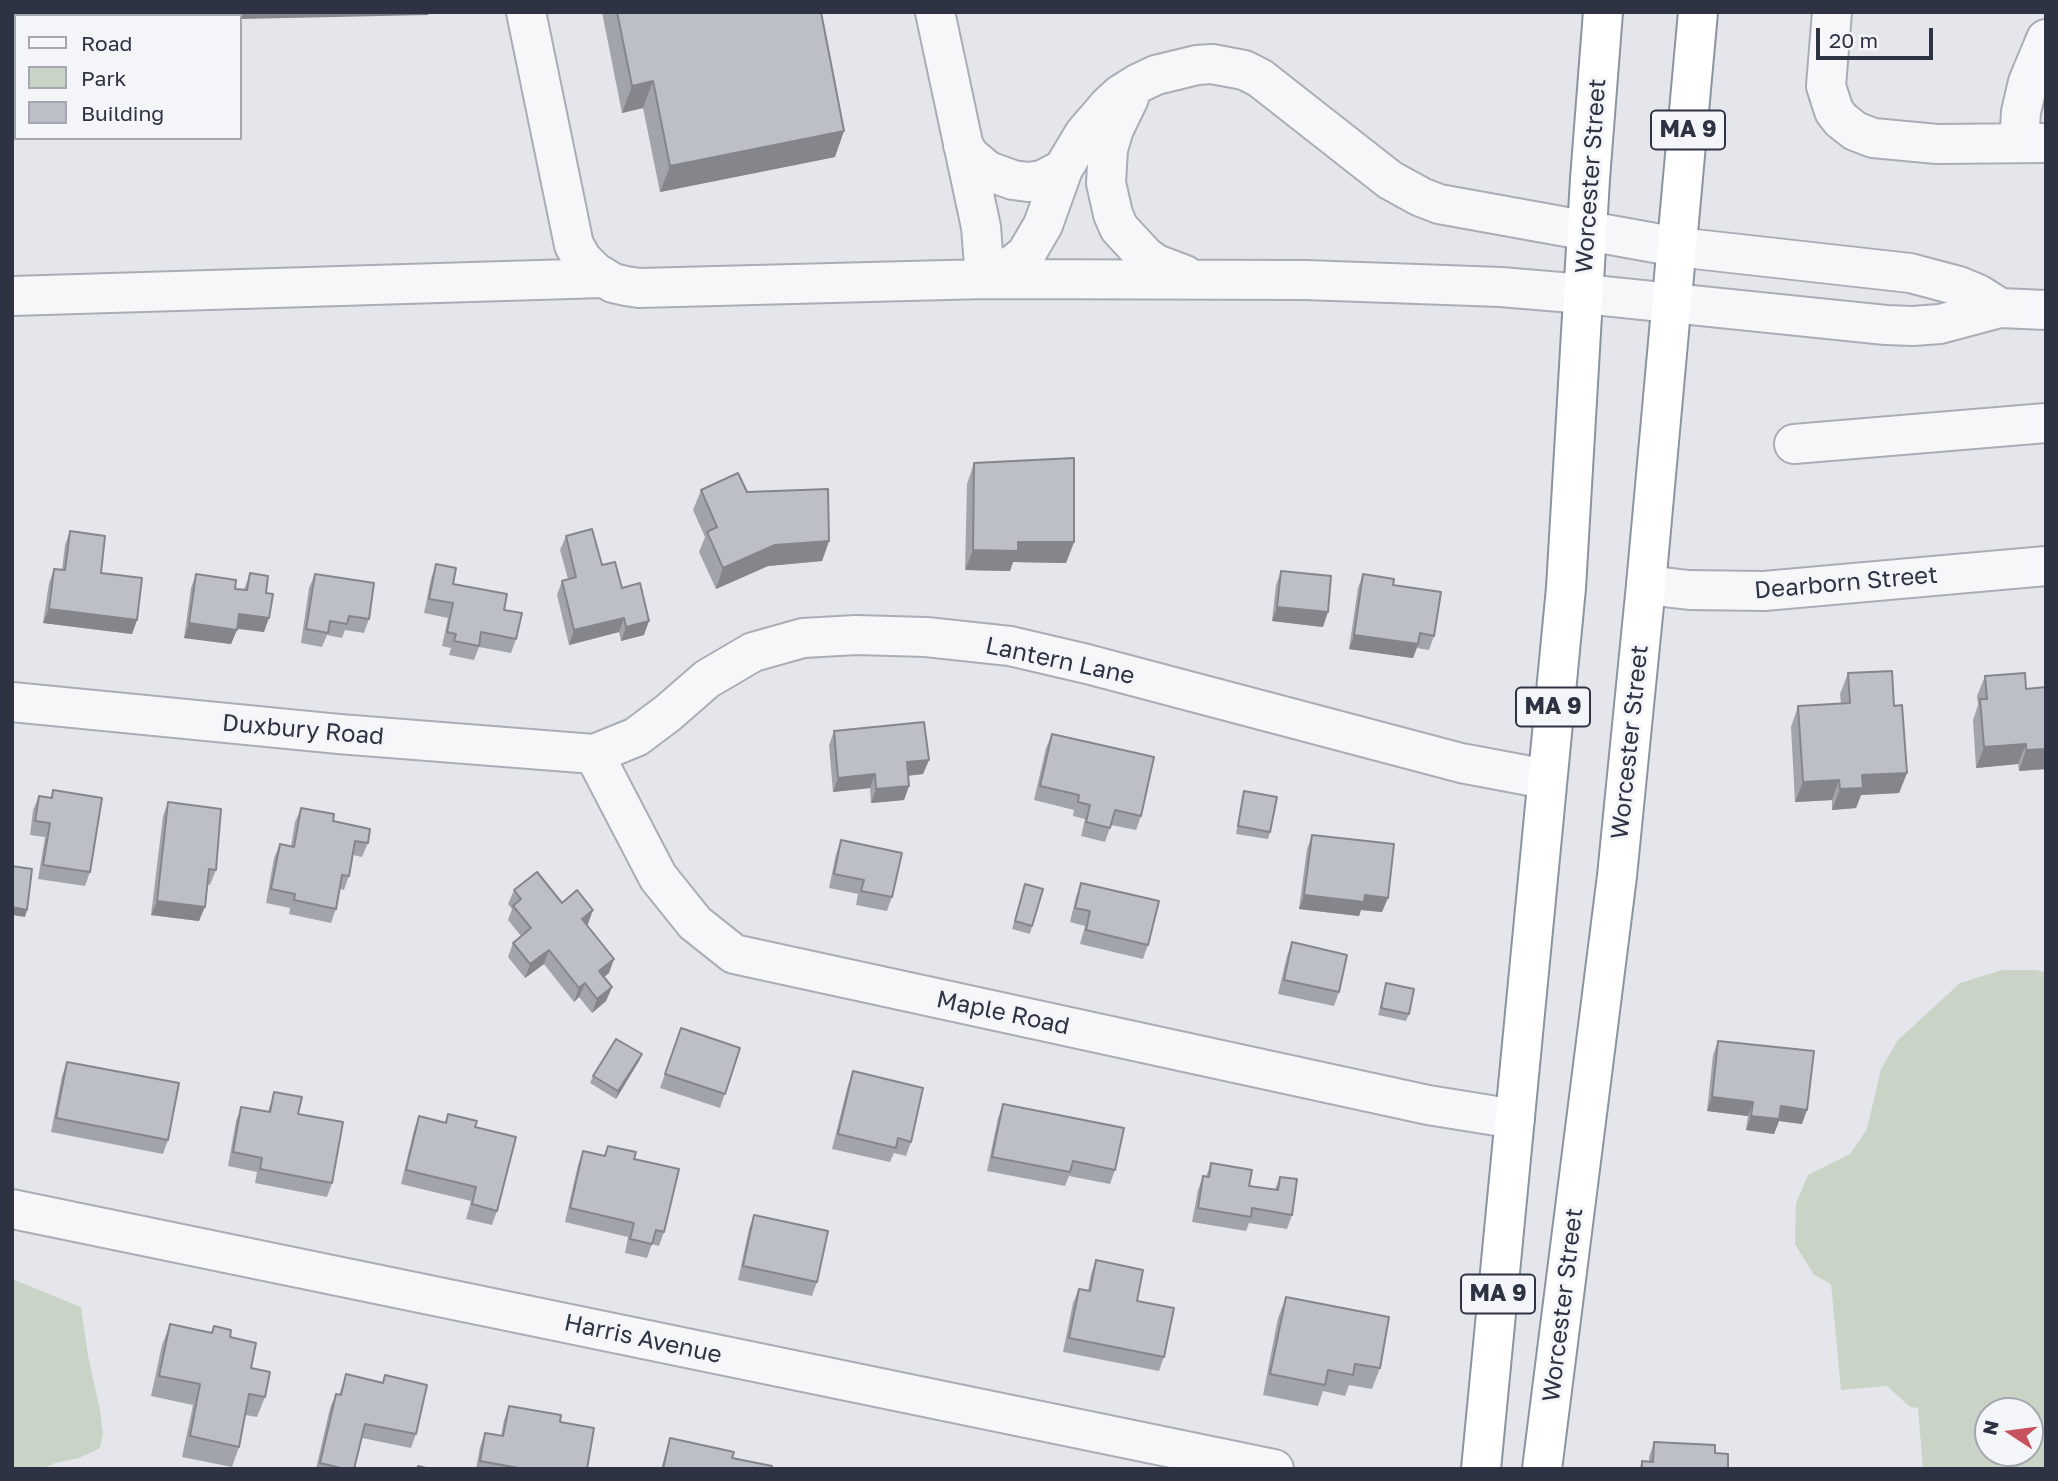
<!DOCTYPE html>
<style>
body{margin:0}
#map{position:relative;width:2058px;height:1481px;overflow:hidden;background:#e4e6eb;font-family:"Golos Text",sans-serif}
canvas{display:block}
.frame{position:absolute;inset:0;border:14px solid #2d3343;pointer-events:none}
.legend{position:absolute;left:14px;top:14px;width:228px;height:126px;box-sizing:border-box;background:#f4f5f8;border:2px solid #a4a7b0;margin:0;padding:9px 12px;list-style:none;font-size:21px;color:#2d3343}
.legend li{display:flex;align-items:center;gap:14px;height:35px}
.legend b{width:35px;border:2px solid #a4a7b0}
.north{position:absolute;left:1974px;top:1397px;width:70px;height:70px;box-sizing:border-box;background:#f4f5f8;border:2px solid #a4a7b0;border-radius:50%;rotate:283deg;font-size:19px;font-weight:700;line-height:28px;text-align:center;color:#2d3343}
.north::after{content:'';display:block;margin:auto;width:24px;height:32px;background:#c7525d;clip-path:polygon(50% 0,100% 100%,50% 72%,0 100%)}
.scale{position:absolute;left:1816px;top:28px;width:117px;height:32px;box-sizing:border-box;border:4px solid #2d3343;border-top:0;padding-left:9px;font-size:21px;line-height:24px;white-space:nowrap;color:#2d3343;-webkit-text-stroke:5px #f4f5f8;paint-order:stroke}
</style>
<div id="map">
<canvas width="2058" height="1481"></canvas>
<div class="frame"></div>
<ul class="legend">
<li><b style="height:9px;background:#f7f7f9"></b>Road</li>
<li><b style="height:19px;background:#c9d4c6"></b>Park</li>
<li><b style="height:19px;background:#bcbfc8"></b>Building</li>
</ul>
<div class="north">N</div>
<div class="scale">20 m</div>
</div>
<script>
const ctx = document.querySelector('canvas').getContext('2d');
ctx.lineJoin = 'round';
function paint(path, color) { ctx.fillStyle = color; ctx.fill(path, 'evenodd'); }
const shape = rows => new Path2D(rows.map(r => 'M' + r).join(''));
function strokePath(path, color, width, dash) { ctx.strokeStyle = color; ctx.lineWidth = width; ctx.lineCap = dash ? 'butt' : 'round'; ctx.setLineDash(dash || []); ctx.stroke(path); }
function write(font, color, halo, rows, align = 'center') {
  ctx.font = font + ' "Golos Text",sans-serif'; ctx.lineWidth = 6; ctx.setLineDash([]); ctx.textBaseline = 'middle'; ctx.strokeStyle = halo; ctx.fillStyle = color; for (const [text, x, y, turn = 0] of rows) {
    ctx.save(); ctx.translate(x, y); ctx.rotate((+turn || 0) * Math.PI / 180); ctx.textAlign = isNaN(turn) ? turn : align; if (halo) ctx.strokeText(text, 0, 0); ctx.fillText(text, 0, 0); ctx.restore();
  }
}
paint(shape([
 [2002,970,2035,970,2046,972,2046,1469,1923,1469,1918,1408,1910,1407,1887,1386,1841,1390,1831,1284,1814,1275,1795,1244,1796,1203,1808,1175,1850,1154,1867,1129,1881,1069,1898,1040,1960,983],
 [1988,1411,2030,1411,2030,1453,1988,1453],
 [12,1279,81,1307,88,1356,100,1410,103,1435,100,1448,79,1458,55,1463,42,1469,12,1469]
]), '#c9d4c6');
const minor = shape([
 [526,12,574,245,582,259,595,272,613,283,626,286,639,288,985,279,1305,280,1501,287,1584,294,1886,325,1913,326,1940,324,2000,308,2046,310],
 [935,12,981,227,985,279],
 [1832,12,1826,86,1834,111,1841,120,1855,131,1873,138,1937,144,2046,143],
 [1129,98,1114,129,1108,149,1106,183,1113,214,1119,228,1145,256,1156,264,1185,275],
 [2019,143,2021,112,2028,82,2046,39],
 [963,145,970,156,988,171,1013,180,1028,182,1042,180,1063,169],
 [985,279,1014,264,1026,254,1043,225,1063,169,1084,134,1109,105,1121,94,1137,84,1156,75,1197,65,1212,64,1244,70,1260,78,1390,180,1421,197,1439,204,1677,247,1910,273,1959,286,1978,294,2000,308],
 [12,296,603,278],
 [1794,444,2046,423],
 [1646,585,1689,590,1764,591,2046,566],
 [12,702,339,734,594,754,636,737,668,713,707,679,753,652,803,638,856,635,926,637,1010,646,1087,664,1461,763,1546,779],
 [594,754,658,877,695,923,734,954,1428,1105,1515,1119],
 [12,1209,1274,1469]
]);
const highway = shape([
 [1481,1469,1566,588,1590,179,1603,12],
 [1542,1469,1617,876,1646,585,1698,12]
]);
strokePath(minor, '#a9adb5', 42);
strokePath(highway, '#8c93a1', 42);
strokePath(minor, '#f7f7f9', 38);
strokePath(highway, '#fff', 38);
paint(shape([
 [602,12,821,12,835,157,660,192,643,108,622,113],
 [974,463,1074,542,1066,563,1013,562,1010,571,965,570,967,484],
 [701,490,747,492,829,541,822,561,768,566,716,589,699,552,705,537,693,510],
 [70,531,137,620,132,634,43,623,49,583,54,569,62,570,65,545],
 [566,536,602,565,622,588,644,635,621,641,619,632,569,645,557,595,562,581,568,579,560,550],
 [436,564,453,584,504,610,516,639,511,653,479,647,474,660,449,655,451,648,442,646,448,618,424,613,431,579],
 [1281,571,1323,627,1272,621,1276,585],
 [250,573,266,593,264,632,237,629,231,644,184,638,191,588,196,574,235,589,244,590],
 [315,574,369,619,364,633,345,630,342,638,327,635,322,647,301,643,309,588],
 [1363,574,1393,585,1434,636,1429,650,1417,648,1413,658,1349,649,1358,588],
 [1848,673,1894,706,1907,773,1899,793,1861,795,1856,808,1832,810,1832,800,1795,802,1791,727,1798,706,1841,704,1840,694],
 [1985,676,2026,689,2046,769,2019,771,2018,764,1976,768,1973,720,1978,705,1977,696],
 [834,731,929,760,923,774,908,776,909,786,904,800,871,803,870,788,833,792,829,745],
 [1052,734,1141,816,1136,830,1111,825,1105,842,1081,836,1085,819,1073,816,1074,810,1034,800,1046,748],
 [53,790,90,872,85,886,38,879,45,837,30,835,33,810,39,796,50,798],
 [1244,791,1270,832,1268,839,1236,834,1242,798],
 [168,802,216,870,210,885,207,884,199,921,151,915,163,816],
 [301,808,333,821,368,843,362,857,353,855,349,876,344,890,340,889,336,909,331,923,289,914,290,908,266,903,274,858,280,844,291,846,295,822],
 [1312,835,1382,912,1361,910,1359,916,1299,909,1307,849],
 [841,840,892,897,887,911,856,905,858,894,829,888,836,854],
 [1081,883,1148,945,1143,959,1080,944,1085,926,1070,922,1076,897],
 [1025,884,1032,926,1030,934,1012,929],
 [514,890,562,903,588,924,587,924,609,973,604,977,612,987,606,1001,592,1013,579,997,574,1002,544,964,525,978,508,957,513,943,521,936,508,920,512,909,508,904],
 [1292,942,1339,992,1334,1006,1278,994,1287,956],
 [1386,983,1409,1014,1406,1021,1378,1015],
 [681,1028,740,1048,720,1108,660,1088],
 [1718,1041,1802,1124,1779,1121,1774,1134,1746,1130,1748,1116,1707,1111,1713,1055],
 [642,1054,639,1061,616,1099,590,1083,593,1076],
 [67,1062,168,1140,163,1154,51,1132,62,1076],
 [853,1071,911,1142,906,1156,894,1153,890,1162,832,1149,848,1085],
 [274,1092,298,1114,332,1183,327,1197,255,1183,257,1172,228,1166,236,1121,241,1107,268,1112],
 [1003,1104,1115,1170,1110,1184,1069,1176,1065,1186,987,1171,998,1118],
 [448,1114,475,1127,497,1211,492,1225,466,1219,471,1201,401,1184,414,1130,419,1116,445,1122],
 [608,1146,634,1159,664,1232,659,1246,652,1244,647,1258,625,1253,628,1237,565,1222,578,1165,583,1151,604,1156],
 [1211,1163,1249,1186,1275,1189,1280,1177,1292,1215,1287,1229,1249,1223,1246,1231,1192,1222,1198,1190,1203,1176,1206,1177],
 [754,1215,817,1282,812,1296,738,1280,749,1229],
 [1096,1260,1137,1301,1164,1357,1159,1371,1063,1352,1073,1303,1079,1289,1088,1291,1091,1274],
 [1286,1297,1380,1368,1372,1389,1349,1385,1345,1396,1323,1391,1318,1406,1263,1395,1278,1318],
 [170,1324,211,1333,214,1326,230,1337,251,1368,265,1397,257,1417,245,1415,239,1447,232,1467,182,1457,193,1405,151,1396,162,1345],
 [346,1374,382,1383,385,1375,416,1434,411,1448,362,1438,354,1469,316,1469,330,1408,336,1394,339,1395],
 [509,1406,560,1422,587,1469,476,1469,480,1447,485,1433,501,1436,504,1420],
 [670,1438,732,1458,772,1469,661,1469],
 [1654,1442,1715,1453,1728,1469,1639,1469,1642,1461,1649,1462,1649,1457]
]), '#a2a4ac');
paint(shape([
 [12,12,429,12,428,15,240,19,240,16,16,16,16,24,12,24],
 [653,81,643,108,622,113,632,86],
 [844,131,835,157,660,192,670,166],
 [829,541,822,561,768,566,716,589,723,568,775,545],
 [1018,542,1074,542,1066,563,1013,562,1010,571,965,570,973,550],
 [1277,607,1328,612,1323,627,1272,621],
 [49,609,137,620,132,634,43,623],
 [239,614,269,618,264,632,234,628],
 [624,618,619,632,569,645,574,630],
 [649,621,644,635,621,641,626,627],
 [189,623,237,630,231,644,184,638],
 [1354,635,1418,644,1413,658,1349,649],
 [2026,744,2018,764,1976,768,1984,747],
 [2046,749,2046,769,2019,771,2026,750],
 [929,760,923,774,902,776,907,762],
 [1907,773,1899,793,1861,795,1856,808,1832,810,1840,789,1862,775],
 [875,774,870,788,833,792,838,778],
 [1839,780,1832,800,1795,802,1803,782],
 [909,786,904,800,871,803,876,789],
 [1304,895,1365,895,1388,898,1382,912,1361,910,1359,916,1299,909],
 [157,901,205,907,199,921,151,915],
 [12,907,27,910,25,917,12,915],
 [593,910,588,924,577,933,582,919],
 [549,950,544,964,525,978,530,964],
 [614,959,609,973,594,985,599,971],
 [585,983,579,997,574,1002,579,988],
 [612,987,606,1001,592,1013,597,999],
 [642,1054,639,1061,616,1099,618,1091],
 [1712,1097,1753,1102,1748,1116,1707,1111],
 [1781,1106,1807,1110,1802,1124,1779,1121,1774,1134,1746,1130,1751,1116]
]), '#84868c');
const building = shape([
 [617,12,821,12,844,131,670,166,653,81,632,86,617,12],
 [1074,458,1074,542,1018,542,1018,551,973,550,974,463,1074,458],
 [738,473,747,492,828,489,829,541,775,545,723,568,707,532,717,527,701,490,738,473],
 [592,529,602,565,615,562,622,588,640,583,649,621,626,627,624,618,574,630,562,581,576,577,566,536,592,529],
 [70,531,105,536,101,573,142,578,137,620,49,609,54,569,65,570,70,531],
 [436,564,456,568,453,584,507,594,504,610,522,613,516,639,481,632,479,646,454,641,456,634,447,632,453,603,429,599,436,564],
 [1281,571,1331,576,1328,612,1277,607,1281,571],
 [250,573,268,576,266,593,273,594,269,618,239,614,237,630,189,623,196,574,236,580,235,589,247,590,250,573],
 [315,574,374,583,369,619,349,616,347,624,330,621,328,633,306,629,315,574],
 [1363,574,1394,579,1393,585,1441,592,1434,636,1420,633,1418,644,1354,635,1363,574],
 [1892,671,1894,706,1902,705,1907,773,1862,775,1863,788,1840,789,1839,780,1803,782,1798,706,1850,703,1848,673,1892,671],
 [2025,673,2026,689,2046,687,2046,749,2026,750,2026,744,1984,747,1980,699,1987,699,1985,676,2025,673],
 [924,722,929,760,907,762,909,786,876,789,875,774,838,778,834,731,924,722],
 [1052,734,1154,757,1141,816,1115,810,1110,828,1086,822,1090,805,1078,802,1079,795,1040,786,1052,734],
 [53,790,102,798,90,872,43,865,50,823,35,821,39,796,52,798,53,790],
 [1244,791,1277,797,1270,832,1238,826,1244,791],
 [168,802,221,809,216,870,209,869,205,907,157,901,168,802],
 [301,808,334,814,333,821,370,829,368,843,355,841,349,876,342,875,336,909,294,900,295,894,271,889,280,844,294,847,301,808],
 [1312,835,1394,844,1388,898,1365,895,1364,902,1304,895,1312,835],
 [841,840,902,853,892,897,861,891,864,880,834,874,841,840],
 [12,866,32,869,27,910,12,907,12,866],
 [537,872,562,903,577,890,593,910,582,919,614,959,599,971,612,987,597,999,585,983,579,988,549,950,530,964,513,943,531,928,513,906,521,899,514,890,537,872],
 [1081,883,1159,901,1148,945,1086,930,1090,911,1075,908,1081,883],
 [1025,884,1043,889,1032,926,1015,921,1025,884],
 [1292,942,1347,955,1339,992,1284,980,1292,942],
 [1386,983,1414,989,1409,1014,1381,1008,1386,983],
 [681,1028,740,1048,725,1094,665,1074,681,1028],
 [616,1039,642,1054,618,1091,593,1076,616,1039],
 [1718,1041,1814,1051,1807,1110,1781,1106,1779,1119,1751,1116,1753,1102,1712,1097,1718,1041],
 [67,1062,179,1083,168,1140,56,1118,67,1062],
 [853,1071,923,1088,911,1142,898,1138,896,1148,838,1134,853,1071],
 [274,1092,302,1097,298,1114,343,1122,332,1183,260,1169,262,1158,233,1152,241,1107,270,1112,274,1092],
 [1003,1104,1124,1128,1115,1170,1073,1161,1070,1172,992,1157,1003,1104],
 [448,1114,477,1121,475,1127,516,1137,497,1211,472,1204,476,1187,406,1170,419,1116,446,1123,448,1114],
 [608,1146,636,1152,634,1159,679,1169,664,1232,656,1230,652,1244,630,1239,634,1223,570,1208,583,1151,605,1156,608,1146],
 [1211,1163,1252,1170,1249,1186,1278,1190,1280,1177,1297,1179,1292,1215,1252,1208,1251,1217,1198,1208,1203,1176,1209,1177,1211,1163],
 [754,1215,828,1231,817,1282,743,1266,754,1215],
 [1096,1260,1143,1270,1137,1301,1174,1308,1164,1357,1069,1338,1079,1289,1090,1291,1096,1260],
 [1286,1297,1389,1317,1380,1368,1355,1364,1353,1375,1328,1370,1325,1385,1270,1374,1286,1297],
 [170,1324,212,1333,214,1326,231,1330,230,1337,256,1343,251,1368,270,1372,265,1397,249,1394,239,1447,190,1436,200,1384,159,1376,170,1324],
 [346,1374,383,1383,385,1375,427,1385,416,1434,365,1424,354,1469,345,1469,320,1463,336,1394,341,1395,346,1374],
 [509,1406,561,1415,560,1422,594,1428,587,1469,524,1469,480,1461,485,1433,503,1436,509,1406],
 [670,1438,734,1452,732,1458,772,1466,772,1469,663,1469,670,1438],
 [1654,1442,1715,1445,1715,1453,1728,1454,1728,1469,1642,1469,1642,1461,1653,1462,1654,1442],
 [418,1466,430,1469,417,1469,418,1466]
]);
paint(building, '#bcbfc8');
strokePath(building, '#84868c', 2);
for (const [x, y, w] of [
 [1688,130,74],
 [1553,707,74],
 [1498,1294,74]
]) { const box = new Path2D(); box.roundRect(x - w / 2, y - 19.5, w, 39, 5); ctx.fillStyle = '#f4f5f8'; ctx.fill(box); strokePath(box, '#2d3343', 2); }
write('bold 23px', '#2d3343', null, [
 ["MA 9",1688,130],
 ["MA 9",1553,707],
 ["MA 9",1498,1294]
]);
write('24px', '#2d3343', '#f4f5f8', [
 ["Worcester Street",1591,176,-86],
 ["Dearborn Street",1846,583,-5],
 ["Lantern Lane",1060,661,12],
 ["Duxbury Road",303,730,5],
 ["Worcester Street",1630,742,-84],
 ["Maple Road",1003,1013,12],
 ["Worcester Street",1563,1305,-83],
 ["Harris Avenue",643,1339,12]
]);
</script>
